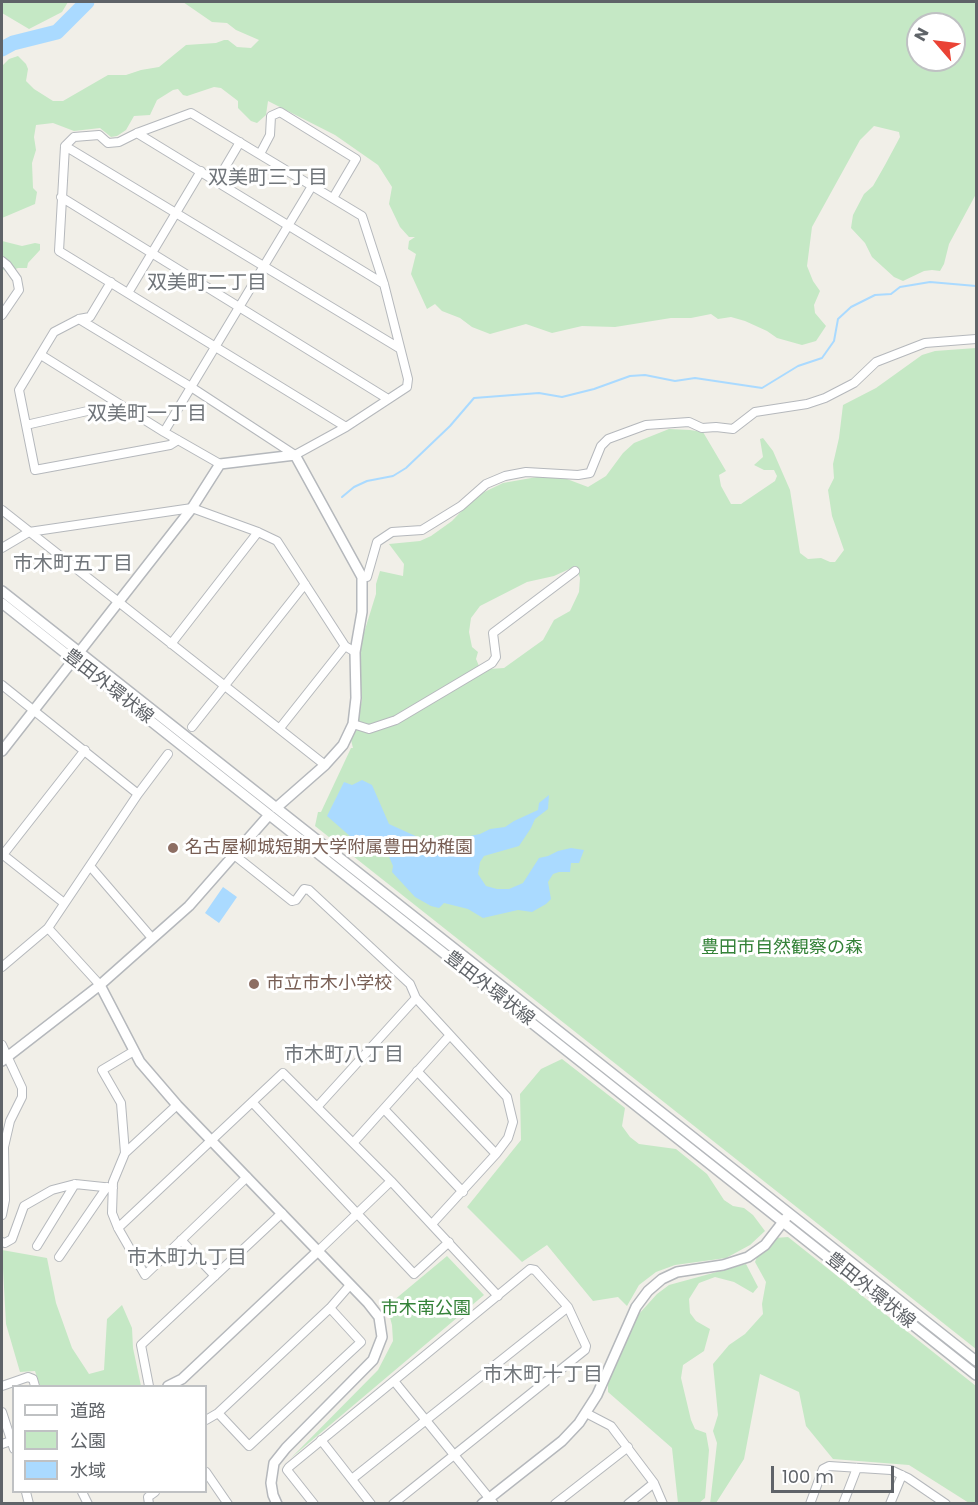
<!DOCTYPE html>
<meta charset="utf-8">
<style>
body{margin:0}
#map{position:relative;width:978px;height:1505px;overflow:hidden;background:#f1efe8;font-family:Poppins,"Noto Sans JP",sans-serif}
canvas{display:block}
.frame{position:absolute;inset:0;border:3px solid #5f6368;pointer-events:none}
.legend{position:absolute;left:12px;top:1385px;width:195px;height:108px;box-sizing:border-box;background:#fff;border:2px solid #bfc1c3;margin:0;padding:8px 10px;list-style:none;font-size:18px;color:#5f6368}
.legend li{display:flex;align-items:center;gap:12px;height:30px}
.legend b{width:30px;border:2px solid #bfc1c3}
.north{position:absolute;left:906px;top:12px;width:60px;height:60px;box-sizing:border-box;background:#fff;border:2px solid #bfc1c3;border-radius:50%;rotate:298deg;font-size:16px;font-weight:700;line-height:24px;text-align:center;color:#5f6368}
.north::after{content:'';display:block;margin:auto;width:21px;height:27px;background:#ea4335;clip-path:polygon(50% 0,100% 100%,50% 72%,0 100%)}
.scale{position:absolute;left:771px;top:1466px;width:123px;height:27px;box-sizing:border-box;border:3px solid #5f6368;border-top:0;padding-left:8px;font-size:18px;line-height:21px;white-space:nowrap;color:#5f6368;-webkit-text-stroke:4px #fff;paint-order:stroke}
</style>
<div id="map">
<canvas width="978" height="1505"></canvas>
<div class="frame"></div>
<ul class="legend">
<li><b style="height:8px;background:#fff"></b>道路</li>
<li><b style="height:16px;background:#c5e8c5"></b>公園</li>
<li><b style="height:16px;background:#aadaff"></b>水域</li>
</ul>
<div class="north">N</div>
<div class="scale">100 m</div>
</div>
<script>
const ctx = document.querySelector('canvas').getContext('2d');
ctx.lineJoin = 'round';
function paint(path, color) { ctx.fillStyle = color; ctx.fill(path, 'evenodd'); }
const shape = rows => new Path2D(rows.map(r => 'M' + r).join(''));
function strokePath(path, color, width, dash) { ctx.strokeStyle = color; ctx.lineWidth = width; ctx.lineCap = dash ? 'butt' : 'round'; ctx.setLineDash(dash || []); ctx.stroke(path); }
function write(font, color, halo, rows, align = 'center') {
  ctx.font = font + ' Poppins,"Noto Sans JP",sans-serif'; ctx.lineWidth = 6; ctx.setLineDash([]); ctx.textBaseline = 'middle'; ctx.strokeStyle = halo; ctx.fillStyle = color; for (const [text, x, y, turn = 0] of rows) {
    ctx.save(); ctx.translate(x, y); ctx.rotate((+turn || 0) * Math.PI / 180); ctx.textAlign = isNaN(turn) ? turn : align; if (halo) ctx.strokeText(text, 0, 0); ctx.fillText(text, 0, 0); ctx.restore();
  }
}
paint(shape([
 [2,2,68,2,62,12,29,29,2,13],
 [183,2,976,2,976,194,949,244,944,264,940,271,932,270,924,271,903,281,894,277,872,257,865,243,851,228,853,215,864,194,873,186,885,165,900,137,899,132,874,126,860,140,812,227,807,266,813,281,820,291,814,305,815,313,826,326,816,341,802,345,777,338,767,331,745,321,731,317,718,319,711,314,691,318,671,318,615,327,582,326,552,333,526,324,490,334,472,327,460,318,442,311,435,304,427,309,411,274,416,254,408,249,409,241,415,237,409,237,400,227,389,204,392,187,378,165,335,135,268,101,266,115,257,123,251,121,238,108,238,101,221,88,214,87,187,96,183,95,178,89,173,90,157,100,150,115,134,116,126,130,117,136,111,137,100,128,74,131,53,123,36,125,34,137,36,150,32,163,33,188,37,192,35,204,2,218,3,65,9,59,18,56,26,64,28,69,26,81,34,89,53,101,63,101,108,75,126,75,141,70,159,67,186,45,216,43,224,40,228,40,237,47,251,48,259,40,236,30,227,23,212,22],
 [918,24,954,24,954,60,918,60],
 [2,241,22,246,35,243,40,244,40,250,28,263,27,268,18,268,8,272,2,269],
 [976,348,976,1349,315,826,318,812,321,812,351,748,353,748,351,740,357,729,375,731,391,725,489,669,504,668,543,640,554,620,570,611,579,592,580,578,576,566,554,576,527,582,480,606,471,618,469,632,472,647,478,652,476,659,479,666,404,711,395,718,368,727,357,722,362,700,358,652,376,594,376,584,380,571,403,576,404,564,389,544,420,541,431,536,452,521,476,496,503,483,537,477,559,476,588,487,606,476,623,453,634,443,669,429,690,430,703,432,726,471,719,475,721,486,731,504,741,504,775,481,777,476,774,470,764,470,754,465,763,457,760,439,763,438,773,451,790,490,800,553,808,559,821,558,830,562,835,562,844,550,832,516,828,490,834,478,833,464,839,438,843,405,876,388,922,355,935,351],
 [562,1059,625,1108,622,1126,630,1137,639,1144,676,1149,707,1174,724,1200,733,1206,744,1208,753,1215,765,1231,750,1245,726,1258,675,1265,656,1272,639,1285,627,1306,618,1297,593,1301,547,1245,522,1262,467,1207,521,1140,520,1094,541,1069],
 [788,1237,976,1386,976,1503,969,1503,909,1465,833,1459,806,1426,799,1392,760,1374,744,1459,716,1503,710,1504,717,1443,713,1431,718,1415,713,1364,729,1345,745,1334,763,1314,762,1304,766,1282,755,1262,757,1257,775,1238],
 [2,1250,47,1258,56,1303,72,1348,89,1374,104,1370,107,1319,122,1305,132,1328,133,1348,141,1386,40,1386,35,1371,20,1372,6,1324],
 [447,1256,484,1295,291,1458,378,1370,393,1341,392,1325,387,1306],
 [746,1264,758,1287,753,1293,734,1282,715,1277,699,1283,689,1299,690,1313,696,1321,710,1329,704,1351,683,1365,681,1378,691,1420,695,1429,706,1433,709,1450,705,1498,699,1503,678,1503,672,1448,608,1392,608,1382,638,1315,657,1294,669,1285]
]), '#c5e8c5');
paint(shape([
 [362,780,372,785,389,824,422,839,465,837,480,834,490,829,505,827,514,821,538,810,539,803,549,795,548,809,535,819,531,828,519,846,484,856,480,862,478,874,486,886,497,889,509,889,523,883,539,858,548,856,558,851,571,848,584,850,579,863,571,863,570,872,559,872,553,874,548,882,551,899,546,904,532,912,518,910,483,918,468,909,444,903,439,908,431,906,415,897,392,872,393,866,387,852,377,847,359,844,327,816,344,782,352,785],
 [223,887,237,897,219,923,205,913]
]), '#aadaff');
strokePath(shape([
 [342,497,354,487,367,481,393,476,406,468,450,426,474,398,539,393,562,397,594,389,630,376,645,375,675,381,695,378,762,388,798,366,822,358,834,341,838,319,851,307,875,295,891,294,900,287,930,282,976,286]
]), '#aadaff', 2);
strokePath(shape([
 [2,49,13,43,57,32,87,2]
]), '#aadaff', 15);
const minor = shape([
 [137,133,384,284],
 [65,146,399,348],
 [260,154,270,135,271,116,280,112,356,159,333,198],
 [217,181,240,142],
 [61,197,388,399],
 [2,261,7,265,17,279,19,290,2,315],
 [111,282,90,317,79,319,54,332,19,390,35,470,170,445,178,440],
 [128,293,201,171],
 [79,319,191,387,295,455,346,427,407,387,408,379,384,284,362,216,191,113,137,133,119,142,108,143,99,135,74,137,65,146,59,251,346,427],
 [41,355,164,432,220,464],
 [26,425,118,404],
 [164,432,312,186],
 [2,510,325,765],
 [2,548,29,532,192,508,258,532,277,541,345,646,355,652],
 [362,577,367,577,377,542,392,532,422,530,461,506,486,484,505,476,526,472,578,475,590,473,601,446,608,439,646,425,689,422,702,428,716,427,733,429,755,412,807,404,825,398,854,383,876,362,925,343,976,339],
 [171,644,258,532],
 [2,685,138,794],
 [353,724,369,729,396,720,492,663,496,657,493,633,575,571],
 [192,727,305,584],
 [280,728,345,646],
 [2,854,64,903],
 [233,854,292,901,296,900,304,889,309,890,410,984,416,998,507,1097,513,1122,508,1138,496,1154,432,1224],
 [2,856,85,750],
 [90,866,152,938],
 [48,928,100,985],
 [2,967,48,928,138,794,168,754],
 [2,1045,22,1088,22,1097,10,1121,4,1147,5,1200,2,1215],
 [134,1051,102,1070,121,1103,125,1153,113,1182,112,1213,118,1228,145,1275,247,1177],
 [417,1071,496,1154],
 [252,1102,414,1274,449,1242],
 [318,1106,416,998],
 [384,1109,463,1192],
 [354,1142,450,1035],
 [125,1153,177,1105],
 [118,1228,283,1073,391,1181,498,1296],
 [181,1240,215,1276],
 [2,1242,5,1243,12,1239,24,1206,52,1190,75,1184,113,1188],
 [37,1246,75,1184],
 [317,1252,391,1181],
 [59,1257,107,1187],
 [394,1381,494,1504],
 [2,1386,28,1377,33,1379,35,1386],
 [149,1386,141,1345,282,1213],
 [2,1412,14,1449],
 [218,1413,249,1446,361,1342,330,1308],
 [586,1413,611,1426,654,1483,663,1504],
 [206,1420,218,1413,330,1308,350,1285],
 [321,1440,371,1504],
 [2,1444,14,1440],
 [206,1472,228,1504],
 [352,1479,568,1307],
 [26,1492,29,1504],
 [82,1492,88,1504],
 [149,1504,148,1497,155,1492],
 [314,1504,287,1470,289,1467,530,1269,535,1270,568,1307,586,1346,585,1350,393,1504],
 [555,1504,628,1447],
 [628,1504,654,1483],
 [810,1504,823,1469,829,1466,891,1470,908,1478,946,1504],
 [843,1504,857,1468],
 [890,1504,902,1475]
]);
const tertiary = shape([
 [2,591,976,1361],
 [2,603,976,1375],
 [2,751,192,508,220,464,295,455,362,577,362,612,355,652,356,698,353,724,343,745,325,765,276,808],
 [100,985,140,1062,177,1105,368,1303,379,1317,382,1337,373,1360,286,1448,274,1463,271,1483,273,1495,277,1504],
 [2,1061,100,985,189,906,269,815],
 [168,1386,182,1379,317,1252],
 [482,1504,562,1441,579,1423,597,1395,636,1307,648,1291,662,1279,677,1272,723,1265,748,1257,765,1245,786,1218]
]);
strokePath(minor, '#b5b8bc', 10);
strokePath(tertiary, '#b5b8bc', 12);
strokePath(minor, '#fff', 8);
strokePath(tertiary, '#fff', 9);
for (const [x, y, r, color] of [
 [173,848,6,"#8d6e63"],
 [254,984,6,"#8d6e63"]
]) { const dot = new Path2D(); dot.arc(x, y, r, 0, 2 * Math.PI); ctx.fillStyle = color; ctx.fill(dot); strokePath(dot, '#fff', 2); }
write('18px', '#5f6368', '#fff', [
 ["豊田外環状線",108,687,38],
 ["豊田外環状線",489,989,38],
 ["豊田外環状線",870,1291,39]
]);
write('18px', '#785e54', '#fff', [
 ["名古屋柳城短期大学附属豊田幼稚園",185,848],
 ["市立市木小学校",266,984]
], 'left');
write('18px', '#348238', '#fff', [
 ["豊田市自然観察の森",782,948],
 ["市木南公園",426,1309]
]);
write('20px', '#70757a', '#fff', [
 ["双美町三丁目",268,179],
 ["双美町二丁目",207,284],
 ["双美町一丁目",147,415],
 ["市木町五丁目",73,565],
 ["市木町八丁目",344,1056],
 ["市木町九丁目",187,1259],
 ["市木町十丁目",543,1376]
]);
</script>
